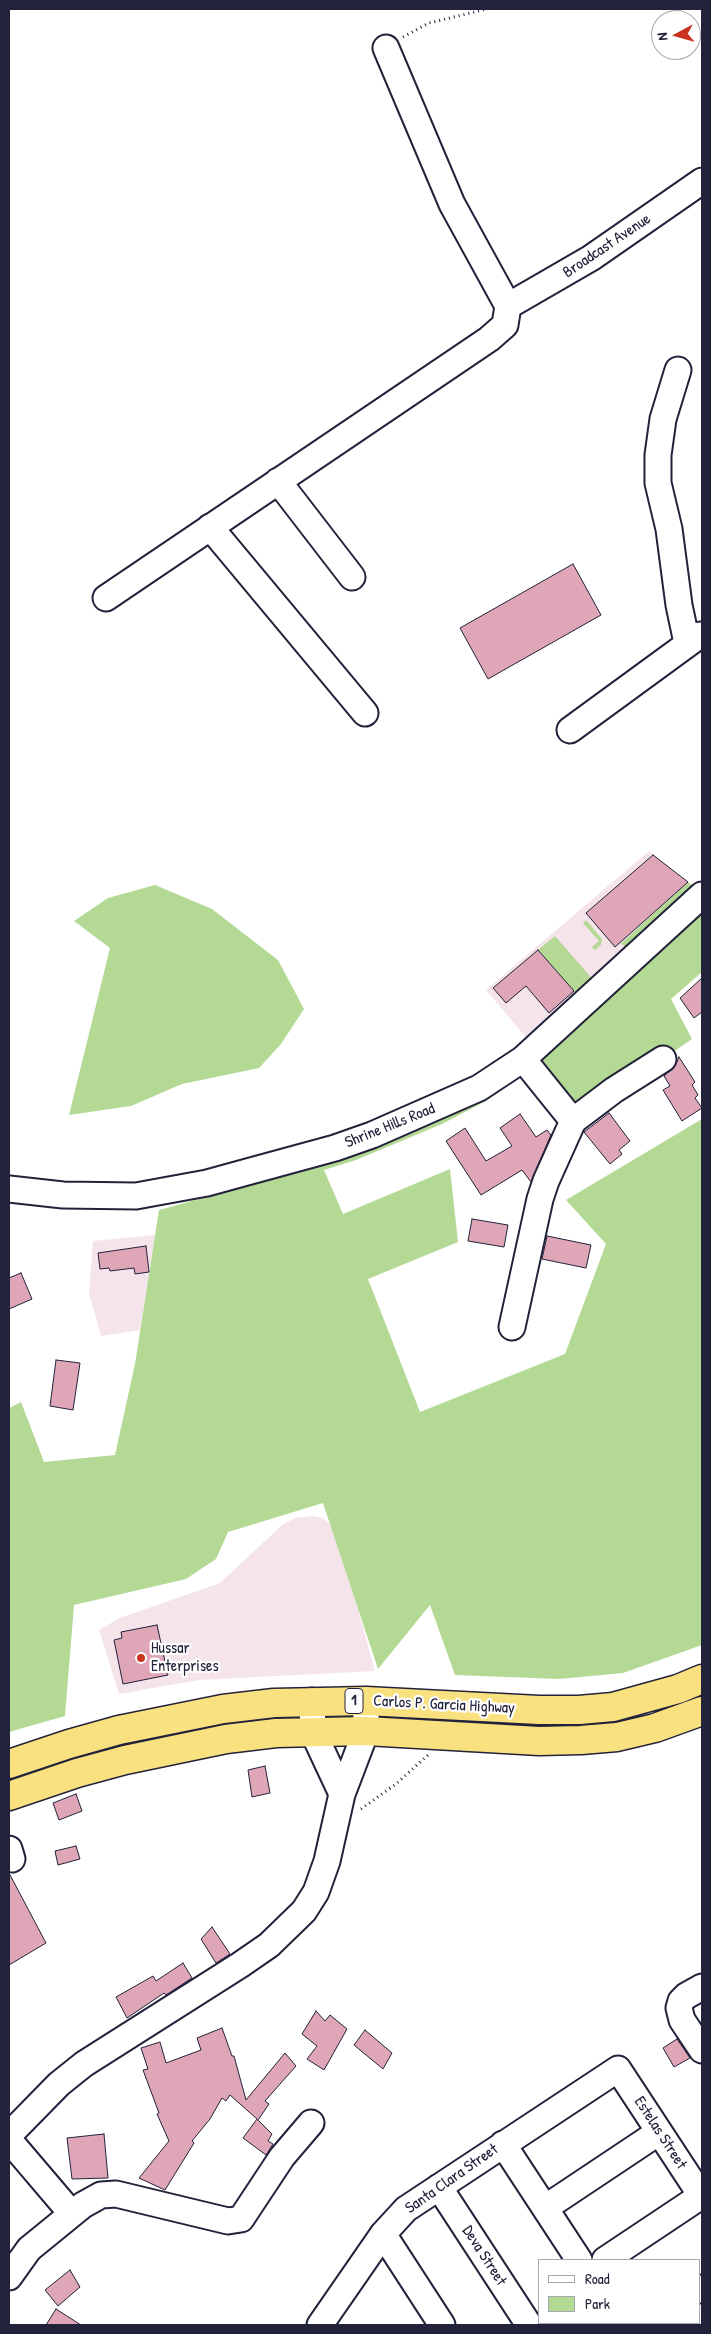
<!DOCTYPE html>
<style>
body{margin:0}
#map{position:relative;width:711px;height:2334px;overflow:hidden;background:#fff;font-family:"Patrick Hand",sans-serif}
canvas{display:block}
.frame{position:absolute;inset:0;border:10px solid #22223b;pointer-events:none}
.legend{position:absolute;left:538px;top:2259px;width:162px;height:65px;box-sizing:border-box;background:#fff;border:1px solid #a7a7b1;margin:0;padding:6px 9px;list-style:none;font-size:15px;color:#22223b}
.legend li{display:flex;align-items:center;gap:10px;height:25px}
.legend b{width:25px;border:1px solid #a7a7b1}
.north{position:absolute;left:651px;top:10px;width:50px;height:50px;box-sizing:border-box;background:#fff;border:1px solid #a7a7b1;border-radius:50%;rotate:264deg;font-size:14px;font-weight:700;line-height:20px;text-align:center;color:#22223b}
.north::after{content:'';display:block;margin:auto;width:18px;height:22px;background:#c8321e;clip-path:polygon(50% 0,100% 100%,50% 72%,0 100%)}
</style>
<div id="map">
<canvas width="711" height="2334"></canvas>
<div class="frame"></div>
<ul class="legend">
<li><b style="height:6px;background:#fff"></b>Road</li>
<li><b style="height:14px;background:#b4d994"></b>Park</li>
</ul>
<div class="north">N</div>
</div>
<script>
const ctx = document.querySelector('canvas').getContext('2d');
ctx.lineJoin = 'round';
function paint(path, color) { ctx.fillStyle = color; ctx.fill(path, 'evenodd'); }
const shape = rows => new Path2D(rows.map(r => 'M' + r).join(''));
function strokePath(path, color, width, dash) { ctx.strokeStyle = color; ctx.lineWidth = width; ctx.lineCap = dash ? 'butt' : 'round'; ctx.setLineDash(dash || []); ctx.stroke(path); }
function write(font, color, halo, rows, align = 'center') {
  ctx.font = font + ' "Patrick Hand",sans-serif'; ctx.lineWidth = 4.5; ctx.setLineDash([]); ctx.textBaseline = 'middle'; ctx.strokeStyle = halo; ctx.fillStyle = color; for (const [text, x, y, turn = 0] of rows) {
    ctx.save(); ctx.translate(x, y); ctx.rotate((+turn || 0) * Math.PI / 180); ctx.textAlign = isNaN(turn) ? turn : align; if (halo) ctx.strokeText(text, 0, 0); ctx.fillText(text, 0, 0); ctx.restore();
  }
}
paint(shape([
 [649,851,695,888,530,1042,486,990],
 [155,1235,140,1330,101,1336,89,1293,93,1241],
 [311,1516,323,1518,336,1530,375,1671,199,1680,119,1694,99,1630,120,1618,220,1583,282,1525,295,1518]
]), '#f5e4ea');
paint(shape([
 [688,882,695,888,628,950,621,943,616,948],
 [155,885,212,909,278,960,304,1009,281,1044,259,1068,182,1084,131,1106,69,1115,110,948,74,921,108,898],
 [702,909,702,972,671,999,692,1039,573,1121,531,1069,486,1101,442,1124,356,1160,324,1170,343,1214,450,1169,458,1242,368,1279,420,1412,565,1354,606,1244,566,1200,702,1119,702,1645,623,1673,559,1679,455,1675,430,1605,378,1669,323,1503,228,1532,216,1559,186,1579,74,1605,65,1716,9,1732,9,1408,21,1402,44,1462,115,1455,135,1364,159,1210,340,1160,439,1121,494,1091],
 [586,920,602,939,601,945,595,950,592,947,599,941,583,923],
 [555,936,595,982,579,997,538,950]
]), '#b4d994');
const building = shape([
 [573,564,601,615,488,679,460,628,573,564],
 [653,855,688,882,615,947,586,913,653,855],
 [538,950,574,991,549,1013,526,986,506,1003,493,988,538,950],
 [702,978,702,1012,694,1018,680,998,702,978],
 [679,1057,695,1082,692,1085,698,1095,695,1098,702,1108,682,1121,663,1090,670,1086,664,1076,675,1066,679,1057],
 [609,1113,630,1141,619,1150,622,1154,610,1164,584,1132,609,1113],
 [520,1114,536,1137,547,1130,551,1135,531,1182,522,1170,481,1195,446,1141,465,1128,486,1161,512,1146,500,1128,520,1114],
 [472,1219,508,1225,504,1247,468,1241,472,1219],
 [547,1236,591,1245,586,1268,542,1259,547,1236],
 [146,1246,149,1272,135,1274,134,1268,110,1271,109,1268,100,1269,98,1253,146,1246],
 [21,1273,32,1299,9,1309,9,1278,21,1273],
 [56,1360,80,1363,73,1410,50,1406,56,1360],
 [157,1625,168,1675,123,1684,114,1640,122,1638,121,1632,157,1625],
 [265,1766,270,1793,252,1797,248,1770,265,1766],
 [76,1794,82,1811,59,1820,53,1803,76,1794],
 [76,1846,80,1859,58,1865,55,1851,76,1846],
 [9,1873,46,1943,9,1965,9,1873],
 [212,1927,230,1954,216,1963,201,1939,212,1927],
 [183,1963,192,1978,166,1995,164,1993,127,2018,116,1997,153,1976,156,1981,183,1963],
 [316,2011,325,2021,330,2015,347,2029,324,2070,307,2059,317,2046,302,2034,316,2011],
 [222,2028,232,2056,234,2056,246,2100,285,2053,296,2066,265,2101,269,2104,258,2120,272,2134,268,2141,273,2144,266,2155,243,2138,257,2119,230,2095,226,2101,222,2098,210,2119,192,2141,194,2143,165,2190,139,2178,169,2141,157,2114,159,2113,143,2070,148,2069,141,2048,160,2042,166,2063,201,2050,197,2038,222,2028],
 [365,2030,392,2053,383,2069,354,2045,365,2030],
 [677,2039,690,2058,674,2067,663,2048,677,2039],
 [104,2134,108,2178,72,2179,67,2138,104,2134],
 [70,2270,80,2287,58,2306,45,2290,70,2270],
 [56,2309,81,2325,46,2325,56,2309]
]);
paint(building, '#dfa6b8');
strokePath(building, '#22223b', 1);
const minor = shape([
 [508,306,591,258,702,181],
 [678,370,663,419,658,455,658,483,669,529,679,605,687,643],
 [278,481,352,577],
 [210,527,365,713],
 [106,598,489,339,505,325,508,306,452,204,386,48],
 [570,730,700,635],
 [523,1059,573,1121],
 [9,1189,63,1195,136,1196,207,1183,247,1172,335,1148,372,1135,479,1088,523,1059,702,895],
 [512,1327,540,1199,546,1181,573,1121,614,1090,663,1059],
 [312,1701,313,1732,342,1794],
 [9,1849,12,1859],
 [702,1987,686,1996,681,2001,679,2008,682,2020,702,2050],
 [9,2135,59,2084,84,2064,240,1965,269,1945,304,1911,316,1892,327,1861,342,1794,366,1731,366,1701],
 [9,2140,72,2214],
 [503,2144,579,2260],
 [439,2187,529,2325],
 [545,2208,659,2132],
 [383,2234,442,2325],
 [605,2260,701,2196],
 [9,2277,29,2249,83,2205,101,2195,116,2194,228,2221,241,2219,282,2157,311,2123],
 [700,2290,702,2288],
 [621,2323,622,2325],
 [320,2325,383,2234,406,2209,618,2069,702,2197],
 [647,2325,651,2323]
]);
const highway = shape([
 [9,1764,69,1744,119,1730,223,1709,274,1703,366,1701,539,1710,579,1710,613,1707,678,1689,702,1679],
 [9,1796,77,1773,125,1760,226,1739,276,1733,366,1731,539,1741,581,1740,617,1737,655,1728,702,1711]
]);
strokePath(minor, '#22223b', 29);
strokePath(highway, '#22223b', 31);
strokePath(shape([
 [403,37,429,23,487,9],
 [361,1809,396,1784,428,1755]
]), '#22223b', 3, [1, 4]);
strokePath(minor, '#fff', 25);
strokePath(highway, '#fae180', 28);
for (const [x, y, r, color] of [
 [141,1658,5,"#c8321e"]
]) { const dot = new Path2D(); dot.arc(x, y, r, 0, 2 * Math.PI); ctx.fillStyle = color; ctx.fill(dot); strokePath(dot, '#fff', 2); }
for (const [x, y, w] of [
 [354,1701,18]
]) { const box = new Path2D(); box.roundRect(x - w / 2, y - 12.5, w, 25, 4); ctx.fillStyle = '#fff'; ctx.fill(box); strokePath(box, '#22223b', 1); }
write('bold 15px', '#22223b', null, [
 ["1",354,1701]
]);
write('16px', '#22223b', '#fff', [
 ["Broadcast Avenue",607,246,-34],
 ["Shrine Hills Road",390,1126,-22],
 ["Carlos P. Garcia Highway",444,1705,3],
 ["Estelas Street",660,2133,57],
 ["Santa Clara Street",452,2179,-35],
 ["Deva Street",484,2256,57]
]);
write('16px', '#22223b', '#fff', [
 ["Hussar",151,1649],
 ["Enterprises",151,1667]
], 'left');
</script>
